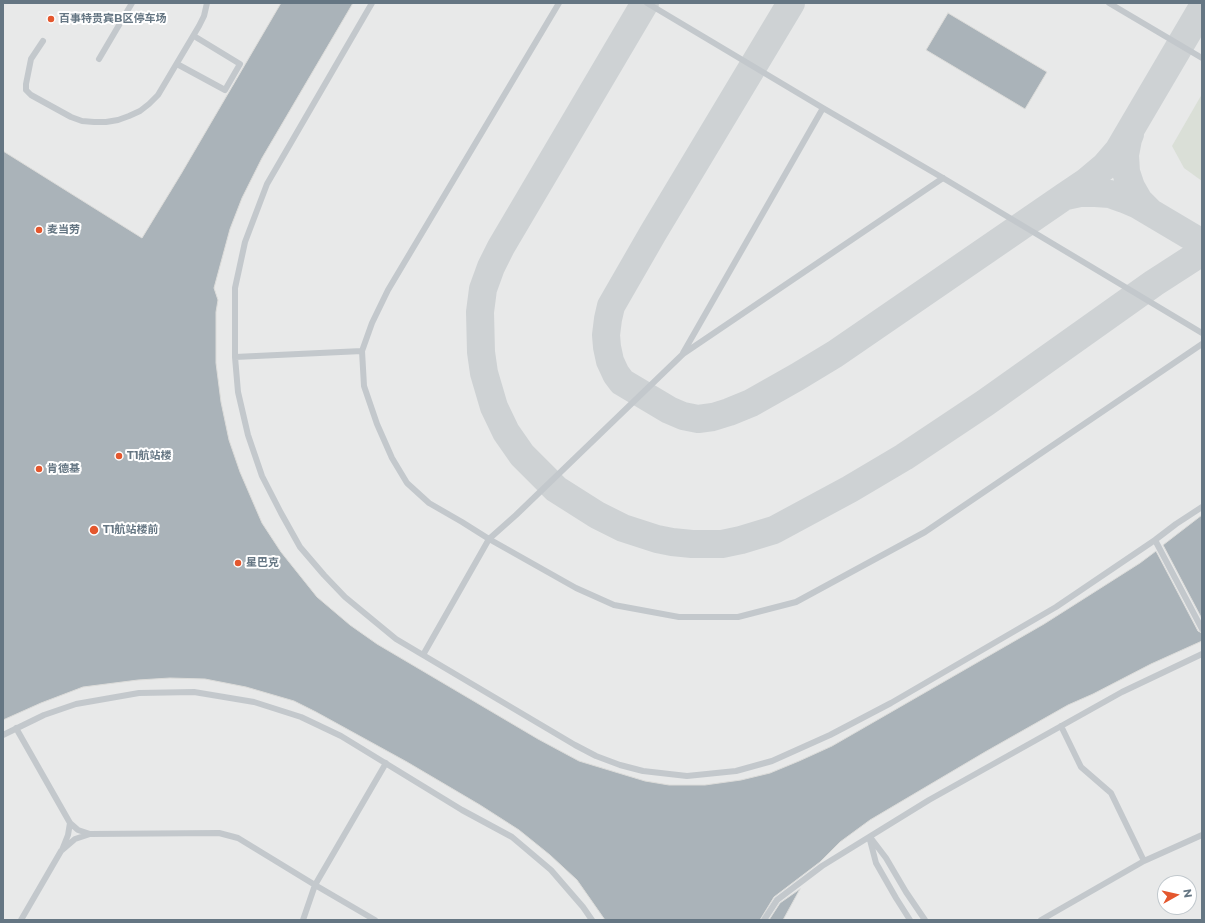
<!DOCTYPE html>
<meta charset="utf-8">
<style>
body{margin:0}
#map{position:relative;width:1205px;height:923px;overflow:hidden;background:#fafaf8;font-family:Montserrat,sans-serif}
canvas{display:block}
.frame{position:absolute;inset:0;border:4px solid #657683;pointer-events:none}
.north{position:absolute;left:1157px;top:875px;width:40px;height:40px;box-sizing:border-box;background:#fff;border:1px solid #c1c8cd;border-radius:50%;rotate:82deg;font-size:11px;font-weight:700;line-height:16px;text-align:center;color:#657683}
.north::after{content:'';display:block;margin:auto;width:14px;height:18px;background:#e4572e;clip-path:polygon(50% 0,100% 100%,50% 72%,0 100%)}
</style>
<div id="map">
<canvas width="1205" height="923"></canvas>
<div class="frame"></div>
<div class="north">N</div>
</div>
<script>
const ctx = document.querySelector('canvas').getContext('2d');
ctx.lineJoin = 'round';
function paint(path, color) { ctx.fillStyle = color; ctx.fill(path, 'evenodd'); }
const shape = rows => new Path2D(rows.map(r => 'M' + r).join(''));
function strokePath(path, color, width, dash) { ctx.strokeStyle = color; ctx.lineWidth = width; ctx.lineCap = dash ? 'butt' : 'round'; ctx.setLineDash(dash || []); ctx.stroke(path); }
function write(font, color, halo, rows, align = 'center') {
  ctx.font = font + ' Montserrat,"Noto Sans SC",sans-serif'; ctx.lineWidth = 4; ctx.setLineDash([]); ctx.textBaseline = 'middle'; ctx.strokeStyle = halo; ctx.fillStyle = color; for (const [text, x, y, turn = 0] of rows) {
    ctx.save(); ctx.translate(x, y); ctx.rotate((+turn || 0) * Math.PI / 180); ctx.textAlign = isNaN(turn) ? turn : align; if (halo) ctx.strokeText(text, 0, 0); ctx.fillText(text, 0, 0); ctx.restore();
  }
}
paint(shape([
 [3,3,1202,3,1202,920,3,920],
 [1165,883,1189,883,1189,907,1165,907]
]), '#e8e9e9');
paint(shape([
 [1202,94,1202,181,1184,168,1172,146]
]), '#dadfd7');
strokePath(shape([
 [645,3,501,247,491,267,483,289,480,312,481,352,484,373,494,407,506,432,522,455,556,489,597,515,623,528,657,539,672,542,692,544,722,544,741,540,774,530,850,489,904,457,985,403,1154,283,1202,252],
 [791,3,653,233,611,306,608,319,606,335,607,347,610,361,616,374,622,382,669,410,683,416,698,419,713,417,729,412,751,403,797,377,835,354,1065,196,1086,182,1105,166,1118,151,1202,8],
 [1130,134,1128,139,1125,155,1126,172,1131,187,1139,201,1149,211],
 [1066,196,1080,193,1095,193,1110,194,1124,199,1138,205,1202,243]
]), '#ced2d4', 28);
const building = shape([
 [281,3,353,3,262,158,242,198,230,229,214,288,218,300,216,312,216,363,221,402,229,440,240,472,262,523,281,552,317,597,350,625,377,644,538,739,579,761,645,781,669,785,705,785,741,780,770,773,799,761,832,746,1044,624,1140,563,1156,551,1198,631,1202,633,1202,641,1151,664,1093,694,1068,705,985,752,870,820,840,842,820,862,774,897,760,920,605,920,577,880,550,855,519,830,480,805,407,762,316,712,294,701,246,687,205,679,170,678,138,680,83,687,41,703,3,720,3,151,142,238,181,174,281,3],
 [948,13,1047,72,1025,109,926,50,948,13],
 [1202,515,1202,619,1163,545,1202,515],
 [800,889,783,920,769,920,780,903,800,889]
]);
paint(building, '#aab3b9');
strokePath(building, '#dcdcda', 1);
strokePath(shape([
 [372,3,267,184,245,242,235,288,235,357,238,392,248,435,262,476,281,513,300,547,324,575,345,597,396,639,423,655,575,745,596,756,620,765,643,771,687,776,736,771,772,761,830,735,891,703,1056,607,1155,540,1176,524,1202,507],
 [559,3,388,290,372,323,362,351,364,386,377,424,392,458,407,483,429,503,462,522,489,539,576,588,614,605,679,617,738,617,796,602,925,532,1202,344],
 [647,3,823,108,943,178,1202,333],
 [1109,3,1202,58],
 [43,41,31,59,26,84,26,90,31,95,71,117,82,121,94,122,106,122,118,120,129,116,140,111,149,104,158,95,199,26,204,16,207,3],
 [99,59,132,3],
 [177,64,225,90,240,64,194,36],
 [683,353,823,108],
 [235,357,362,351],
 [1155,540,1202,629],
 [423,655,489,539,516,515,683,354,943,178],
 [1061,726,1081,767,1111,793,1144,861,1202,835],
 [16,728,70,823,78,830,90,834],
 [3,735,44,715,76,704,139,693,194,692,254,702,301,717,341,736,462,810,512,837,551,870,583,907,592,920],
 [870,837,886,858,906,892,925,920],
 [870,840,876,863,896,898,910,920],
 [62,850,68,835,70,823],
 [21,920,61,851,75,839,90,834,219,833,238,838,315,885,375,920],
 [303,920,315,885,386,763],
 [764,920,777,900,822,866,929,800,1122,692,1202,654],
 [1041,920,1144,861]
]), '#c3c8cc', 6);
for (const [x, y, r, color] of [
 [51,19,4,"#e4572e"],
 [39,230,4,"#e4572e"],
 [119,456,4,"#e4572e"],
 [39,469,4,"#e4572e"],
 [94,530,5,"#e4572e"],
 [238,563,4,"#e4572e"]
]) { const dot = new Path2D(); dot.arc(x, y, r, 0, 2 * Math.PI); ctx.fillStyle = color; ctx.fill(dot); strokePath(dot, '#fff', 1.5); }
write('bold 11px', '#657683', '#fff', [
 ["百事特贵宾B区停车场",59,19],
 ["麦当劳",47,230],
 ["T1航站楼",127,456],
 ["肯德基",47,469],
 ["T1航站楼前",103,530],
 ["星巴克",246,563]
], 'left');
</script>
